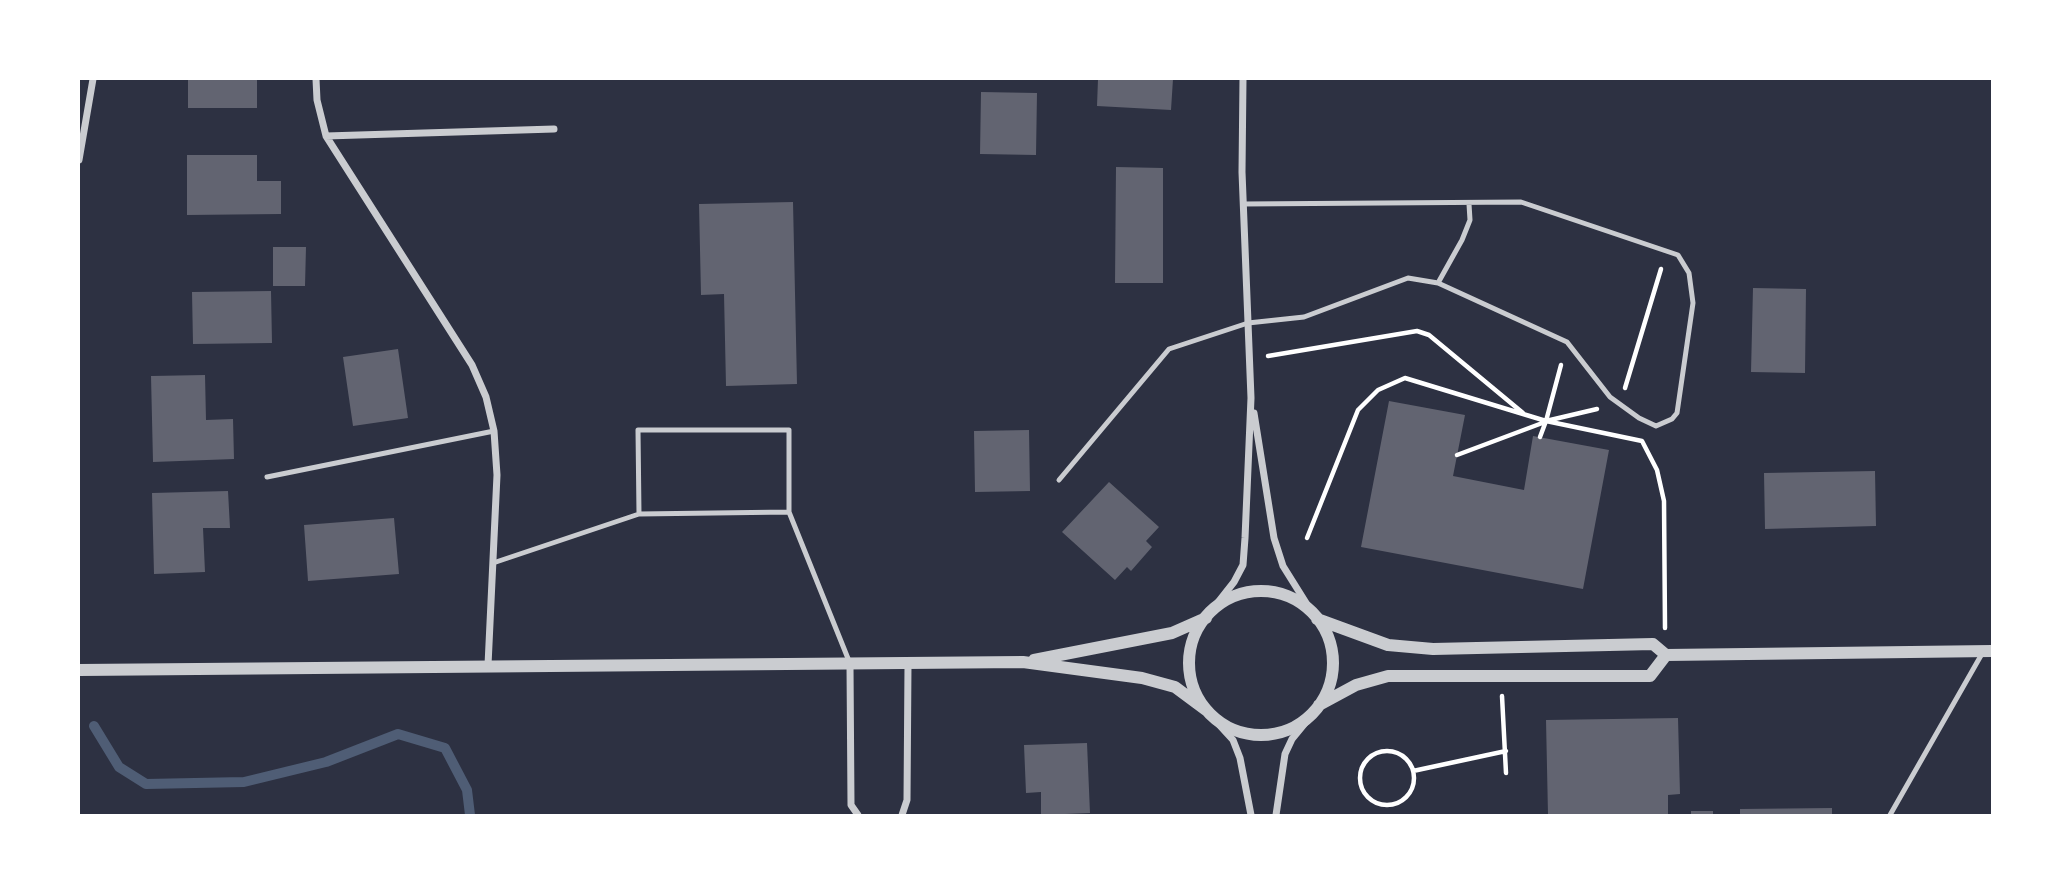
<!DOCTYPE html>
<style>
body{margin:0}
#map{position:relative;width:2071px;height:894px;overflow:hidden;background:#2d3142;font-family:Inter,sans-serif}
canvas{display:block}
.frame{position:absolute;inset:0;border:80px solid #fff;pointer-events:none}
</style>
<div id="map">
<canvas width="2071" height="894"></canvas>
<div class="frame"></div>
</div>
<script>
const context = document.querySelector('canvas').getContext('2d');
context.lineJoin = 'round';
const shape = rows => new Path2D(rows.map(r => 'M' + r).join(''));
function trace(path, color, width, dash) { context.strokeStyle = color; context.lineWidth = width; context.lineCap = dash ? 'butt' : 'round'; context.setLineDash(dash || []); context.stroke(path); }
function fill(path, color) { context.fillStyle = color; context.fill(path, 'evenodd'); }
trace(shape([
 [94,726,119,767,146,784,244,782,326,762,398,734,445,748,467,790,470,815]
]), '#4f5d75', 10);
fill(shape([
 [188,79,257,79,257,108,188,108],
 [1098,79,1173,79,1171,110,1097,106],
 [981,92,1037,93,1036,155,980,154],
 [187,155,257,155,257,181,281,181,281,214,187,215],
 [1116,167,1163,168,1163,283,1115,283],
 [793,202,797,384,726,386,724,294,701,295,699,204],
 [273,247,306,247,305,286,273,286],
 [1753,288,1806,289,1805,373,1751,372],
 [271,291,272,343,193,344,192,292],
 [398,349,408,418,353,426,343,357],
 [205,375,206,420,233,419,234,459,153,462,151,376],
 [1389,401,1465,415,1453,476,1524,490,1533,436,1609,450,1583,589,1361,547],
 [1029,430,1030,491,975,492,974,431],
 [1875,471,1876,526,1765,529,1764,473],
 [1109,482,1159,527,1146,541,1152,547,1131,571,1127,567,1115,580,1062,532],
 [228,491,230,528,203,528,205,572,154,574,152,493],
 [394,518,399,574,308,581,304,525],
 [1678,718,1680,794,1668,795,1668,815,1548,815,1546,720],
 [1087,743,1090,813,1041,815,1041,792,1026,793,1024,745],
 [1832,808,1832,815,1740,815,1740,809],
 [1691,811,1713,811,1713,815,1691,815]
]), '#626471');
trace(shape([
 [1268,356,1417,331,1429,335,1523,413],
 [1625,388,1661,269],
 [1546,421,1561,365],
 [1540,437,1546,421,1597,409],
 [1457,455,1545,422],
 [1307,538,1358,410,1378,390,1405,378,1546,421,1642,441,1657,470,1664,501,1665,628],
 [1502,696,1506,773],
 '1360 778a27 27 0 1 1 54 0a27 27 0 1 1-54 0Z',
 [1413,771,1506,751]
]), '#fff', 4.5);
trace(shape([
 [1438,283,1462,240,1470,220,1469,204],
 [638,430,789,430,789,512,639,514,638,430],
 [267,477,494,431],
 [1059,480,1169,349,1248,323,1304,317,1408,278,1438,283,1567,342,1610,397,1639,418,1656,426,1672,419,1677,413,1693,303,1689,273,1678,255,1521,202,1243,204],
 [789,512,849,661],
 [493,563,639,514],
 [1890,815,1983,652]
]), '#caccd0', 5);
trace(shape([
 [316,79,317,100,326,136,472,365,486,397,494,431,497,475,488,665],
 [326,136,554,129],
 [79,160,93,79],
 [1254,413,1274,538,1283,566,1313,614],
 [1208,615,1234,582,1243,565,1245,538,1251,398,1242,172,1243,79],
 [850,665,851,805,858,815],
 [1211,716,1233,740,1240,758,1251,815],
 [902,815,907,800,908,665],
 [1276,815,1285,754,1292,739,1315,711]
]), '#caccd0', 7);
trace(shape([
 '1189 663a72 72 0 1 1 144 0a72 72 0 1 1-144 0Z',
 [1317,619,1388,645,1433,649,1653,644,1666,655,1992,651],
 [1034,660,1172,633,1206,618],
 [79,670,1023,662,1142,678,1175,687,1206,710],
 [1319,705,1356,685,1388,676,1650,676,1666,655]
]), '#caccd0', 12);
</script>
